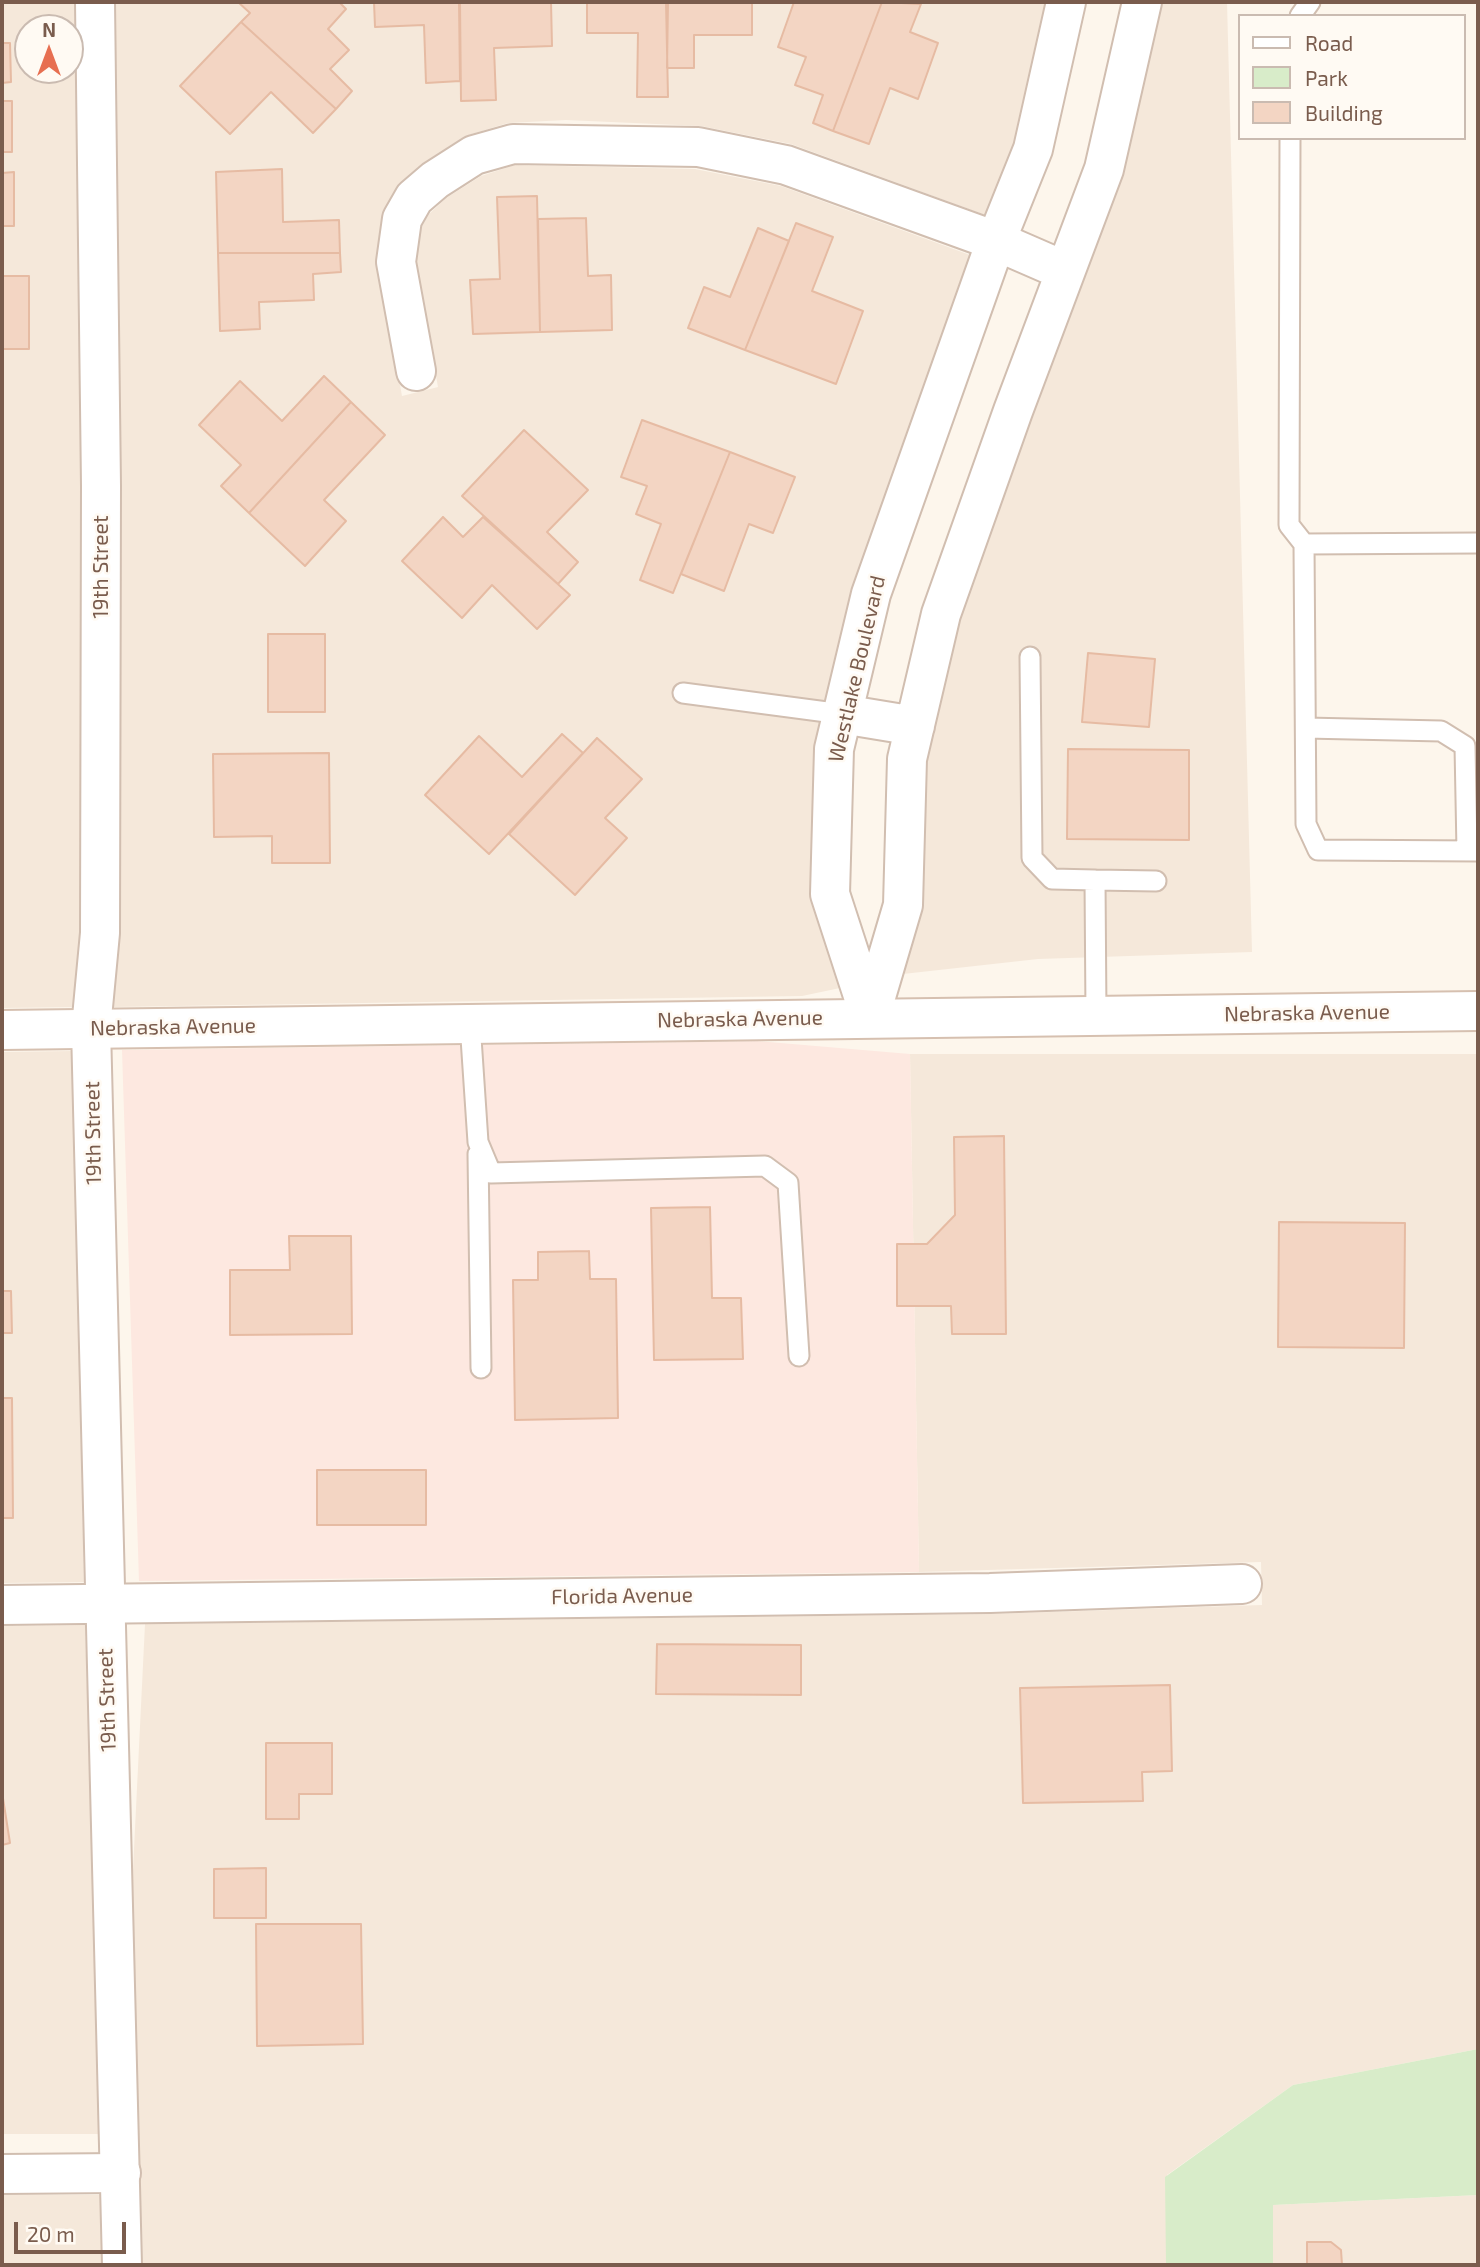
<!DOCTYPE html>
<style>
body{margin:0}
#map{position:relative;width:1480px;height:2267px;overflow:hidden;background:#fdf6ec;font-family:"Exo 2",sans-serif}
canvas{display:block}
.frame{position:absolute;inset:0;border:4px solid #7a5c4d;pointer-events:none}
.legend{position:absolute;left:1238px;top:14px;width:228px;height:126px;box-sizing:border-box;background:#fffaf3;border:2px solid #cabbb1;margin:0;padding:9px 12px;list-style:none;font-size:21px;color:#7a5c4d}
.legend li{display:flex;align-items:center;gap:14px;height:35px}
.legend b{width:35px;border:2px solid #cabbb1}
.north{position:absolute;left:14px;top:14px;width:70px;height:70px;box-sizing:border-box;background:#fffaf3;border:2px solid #cabbb1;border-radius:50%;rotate:0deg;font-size:19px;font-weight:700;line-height:28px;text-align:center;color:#7a5c4d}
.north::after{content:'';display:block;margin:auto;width:24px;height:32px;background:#e76f51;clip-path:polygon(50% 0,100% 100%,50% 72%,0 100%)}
.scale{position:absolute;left:14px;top:2222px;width:112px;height:32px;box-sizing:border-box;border:4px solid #7a5c4d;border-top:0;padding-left:9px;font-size:21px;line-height:24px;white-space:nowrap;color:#7a5c4d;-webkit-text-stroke:5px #fffaf3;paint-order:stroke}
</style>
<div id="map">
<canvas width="1480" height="2267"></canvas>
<div class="frame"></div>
<ul class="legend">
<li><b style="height:9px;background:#fff"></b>Road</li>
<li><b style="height:19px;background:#d8ecc9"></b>Park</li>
<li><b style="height:19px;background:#f3d5c3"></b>Building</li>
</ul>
<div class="north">N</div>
<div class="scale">20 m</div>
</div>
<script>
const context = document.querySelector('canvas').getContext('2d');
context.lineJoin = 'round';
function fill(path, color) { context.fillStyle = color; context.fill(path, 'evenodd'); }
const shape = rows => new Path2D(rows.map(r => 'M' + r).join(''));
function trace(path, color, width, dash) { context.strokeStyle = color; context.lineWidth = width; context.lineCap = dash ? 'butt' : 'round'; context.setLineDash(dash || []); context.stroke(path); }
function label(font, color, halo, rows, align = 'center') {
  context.font = font + ' "Exo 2",sans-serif'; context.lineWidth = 5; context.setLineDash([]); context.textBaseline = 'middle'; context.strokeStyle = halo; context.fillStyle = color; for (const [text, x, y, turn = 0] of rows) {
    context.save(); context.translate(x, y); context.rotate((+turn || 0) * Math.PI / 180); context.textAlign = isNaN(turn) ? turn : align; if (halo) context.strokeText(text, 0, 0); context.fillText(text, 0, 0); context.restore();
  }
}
fill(shape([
 [2,2,76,2,82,486,81,932,73,1007,2,1008],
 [28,28,70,28,70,70,28,70],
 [114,2,1047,2,1015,141,985,215,791,144,701,126,566,120,508,123,465,136,426,161,402,181,384,215,377,258,402,396,438,387,415,262,421,227,429,214,446,198,481,176,515,165,695,169,781,186,970,255,853,586,816,744,811,894,840,988,802,996,112,1007],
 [1161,2,1227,2,1252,952,1038,959,903,974,923,906,926,762,959,621,1030,419,1121,178],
 [72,1051,84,1582,2,1583,2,1052],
 [910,1054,1478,1054,1478,2049,1293,2085,1167,2175,1187,2265,139,2265,139,2134,132,1890,145,1624,991,1614,1262,1605,1261,1562,919,1572],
 [85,1625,101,2134,2,2134,2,1626],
 [2,2195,102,2195,102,2265,2,2265],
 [1478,2195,1478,2265,1273,2265,1272,2205]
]), '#f5e8da');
fill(shape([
 [757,1041,910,1054,919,1572,139,1581,122,1050]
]), '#fde8e0');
fill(shape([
 [1478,2049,1478,2195,1273,2205,1273,2265,1166,2265,1165,2177,1293,2085]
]), '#d8ecc9');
const building = shape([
 [238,2,339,2,346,9,328,29,349,50,330,69,352,91,336,109,241,22,250,13,238,2],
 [374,2,459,2,460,81,426,83,424,25,375,27,374,2],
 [460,2,551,2,552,46,494,48,496,100,461,101,460,2],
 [587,2,666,2,668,97,637,97,638,33,587,33,587,2],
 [668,2,752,2,752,35,694,35,694,68,667,68,668,2],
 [794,2,882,2,833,131,813,123,823,95,795,85,806,57,778,47,794,2],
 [882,2,921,4,910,32,938,43,918,99,890,88,869,144,833,131,882,2],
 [241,22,336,109,313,133,271,92,230,134,180,86,241,22],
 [2,43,10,43,11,82,2,83,2,43],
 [2,101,12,101,12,152,2,152,2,101],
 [282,169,283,222,339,220,340,253,218,253,216,172,282,169],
 [14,172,14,226,2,226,2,173,14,172],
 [537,196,540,332,473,334,470,280,500,279,497,197,537,196],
 [586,218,588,276,611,275,612,330,540,332,538,219,586,218],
 [796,223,833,237,812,291,863,311,836,384,745,350,796,223],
 [758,228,789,241,745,350,688,328,704,287,730,297,758,228],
 [218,253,340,253,341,272,313,274,314,300,259,302,260,329,220,331,218,253],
 [2,276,29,276,29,349,2,349,2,276],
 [324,376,351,402,249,513,221,486,241,465,199,425,240,381,282,421,324,376],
 [351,402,385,435,324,500,346,521,305,566,249,513,351,402],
 [642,420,730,452,673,593,640,580,661,524,636,514,647,486,621,477,642,420],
 [524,430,588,490,547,532,578,562,558,584,462,496,524,430],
 [730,452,795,477,773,533,749,524,724,591,681,574,730,452],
 [443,517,463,537,483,517,570,595,537,629,492,585,462,618,402,561,443,517],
 [268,634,325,634,325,712,268,712,268,634],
 [1088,653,1155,659,1149,727,1082,722,1088,653],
 [562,734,583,753,489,854,425,795,479,736,522,777,562,734],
 [597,738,642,779,605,818,627,838,575,895,509,834,597,738],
 [1068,749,1189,750,1189,840,1067,839,1068,749],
 [329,753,330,863,272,863,272,836,214,837,213,754,329,753],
 [1004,1136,1006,1334,952,1334,951,1306,897,1306,897,1244,927,1244,955,1215,954,1137,1004,1136],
 [710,1207,712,1298,741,1298,743,1359,654,1360,651,1208,710,1207],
 [1279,1222,1405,1223,1404,1348,1278,1347,1279,1222],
 [289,1236,351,1236,352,1334,230,1335,230,1270,290,1270,289,1236],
 [589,1251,590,1279,616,1279,618,1418,515,1420,513,1280,538,1280,538,1252,589,1251],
 [2,1291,11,1291,12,1333,2,1333,2,1291],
 [2,1398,12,1398,13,1518,2,1518,2,1398],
 [317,1470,426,1470,426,1525,317,1525,317,1470],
 [657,1644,801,1645,801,1695,656,1694,657,1644],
 [1170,1685,1172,1771,1142,1772,1143,1801,1023,1803,1020,1688,1170,1685],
 [266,1743,332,1743,332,1794,299,1794,299,1819,266,1819,266,1743],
 [2,1792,10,1843,2,1845,2,1792],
 [266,1868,266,1918,214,1918,214,1869,266,1868],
 [256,1924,361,1924,363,2044,257,2046,256,1924],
 [1307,2242,1331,2242,1341,2250,1342,2265,1307,2265,1307,2242]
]);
fill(building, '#f3d5c3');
trace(building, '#e6bba3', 2);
const service = shape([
 [1300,16,1310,2],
 [1290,138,1289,525,1304,544,1306,824,1318,850,1478,851],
 [1304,544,1478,543],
 [1030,657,1032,858,1052,879,1095,880,1096,1015],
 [683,693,842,714],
 [1306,728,1441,731,1465,746,1467,851],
 [1095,880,1156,881],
 [470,1023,478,1142,491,1173,765,1166,788,1183,799,1356],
 [478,1154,481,1368]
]);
const minor = shape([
 [416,371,396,262,402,219,414,198,435,180,474,155,513,144,698,147,786,165,996,241],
 [91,1028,100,933,101,486,95,2],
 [2,1605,990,1593,1242,1584],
 [2,2174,121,2173]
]);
const tertiary = shape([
 [996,241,1065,271],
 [842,714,915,726],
 [870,1017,830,894,834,749,871,594,996,241,1033,149,1066,2],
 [870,1017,903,905,907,759,941,614,1013,411,1104,169,1142,2],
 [91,1028,122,2265]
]);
const secondary = shape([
 [2,1030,1478,1011]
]);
trace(service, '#d1beb0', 23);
trace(minor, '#d1beb0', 42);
trace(tertiary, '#d1beb0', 42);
trace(secondary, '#d6c0b0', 42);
trace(service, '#fff', 19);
trace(minor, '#fff', 38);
trace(tertiary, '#fff', 38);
trace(secondary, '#fff', 38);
label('21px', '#7a5c4d', '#fffaf3', [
 ["19th Street",101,567,-90],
 ["Westlake Boulevard",857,669,-77],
 ["Nebraska Avenue",1307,1013,-1],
 ["Nebraska Avenue",740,1019,-1],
 ["Nebraska Avenue",173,1027,-1],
 ["19th Street",93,1133,-91],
 ["Florida Avenue",622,1596,-1],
 ["19th Street",107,1700,-92]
]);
</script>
